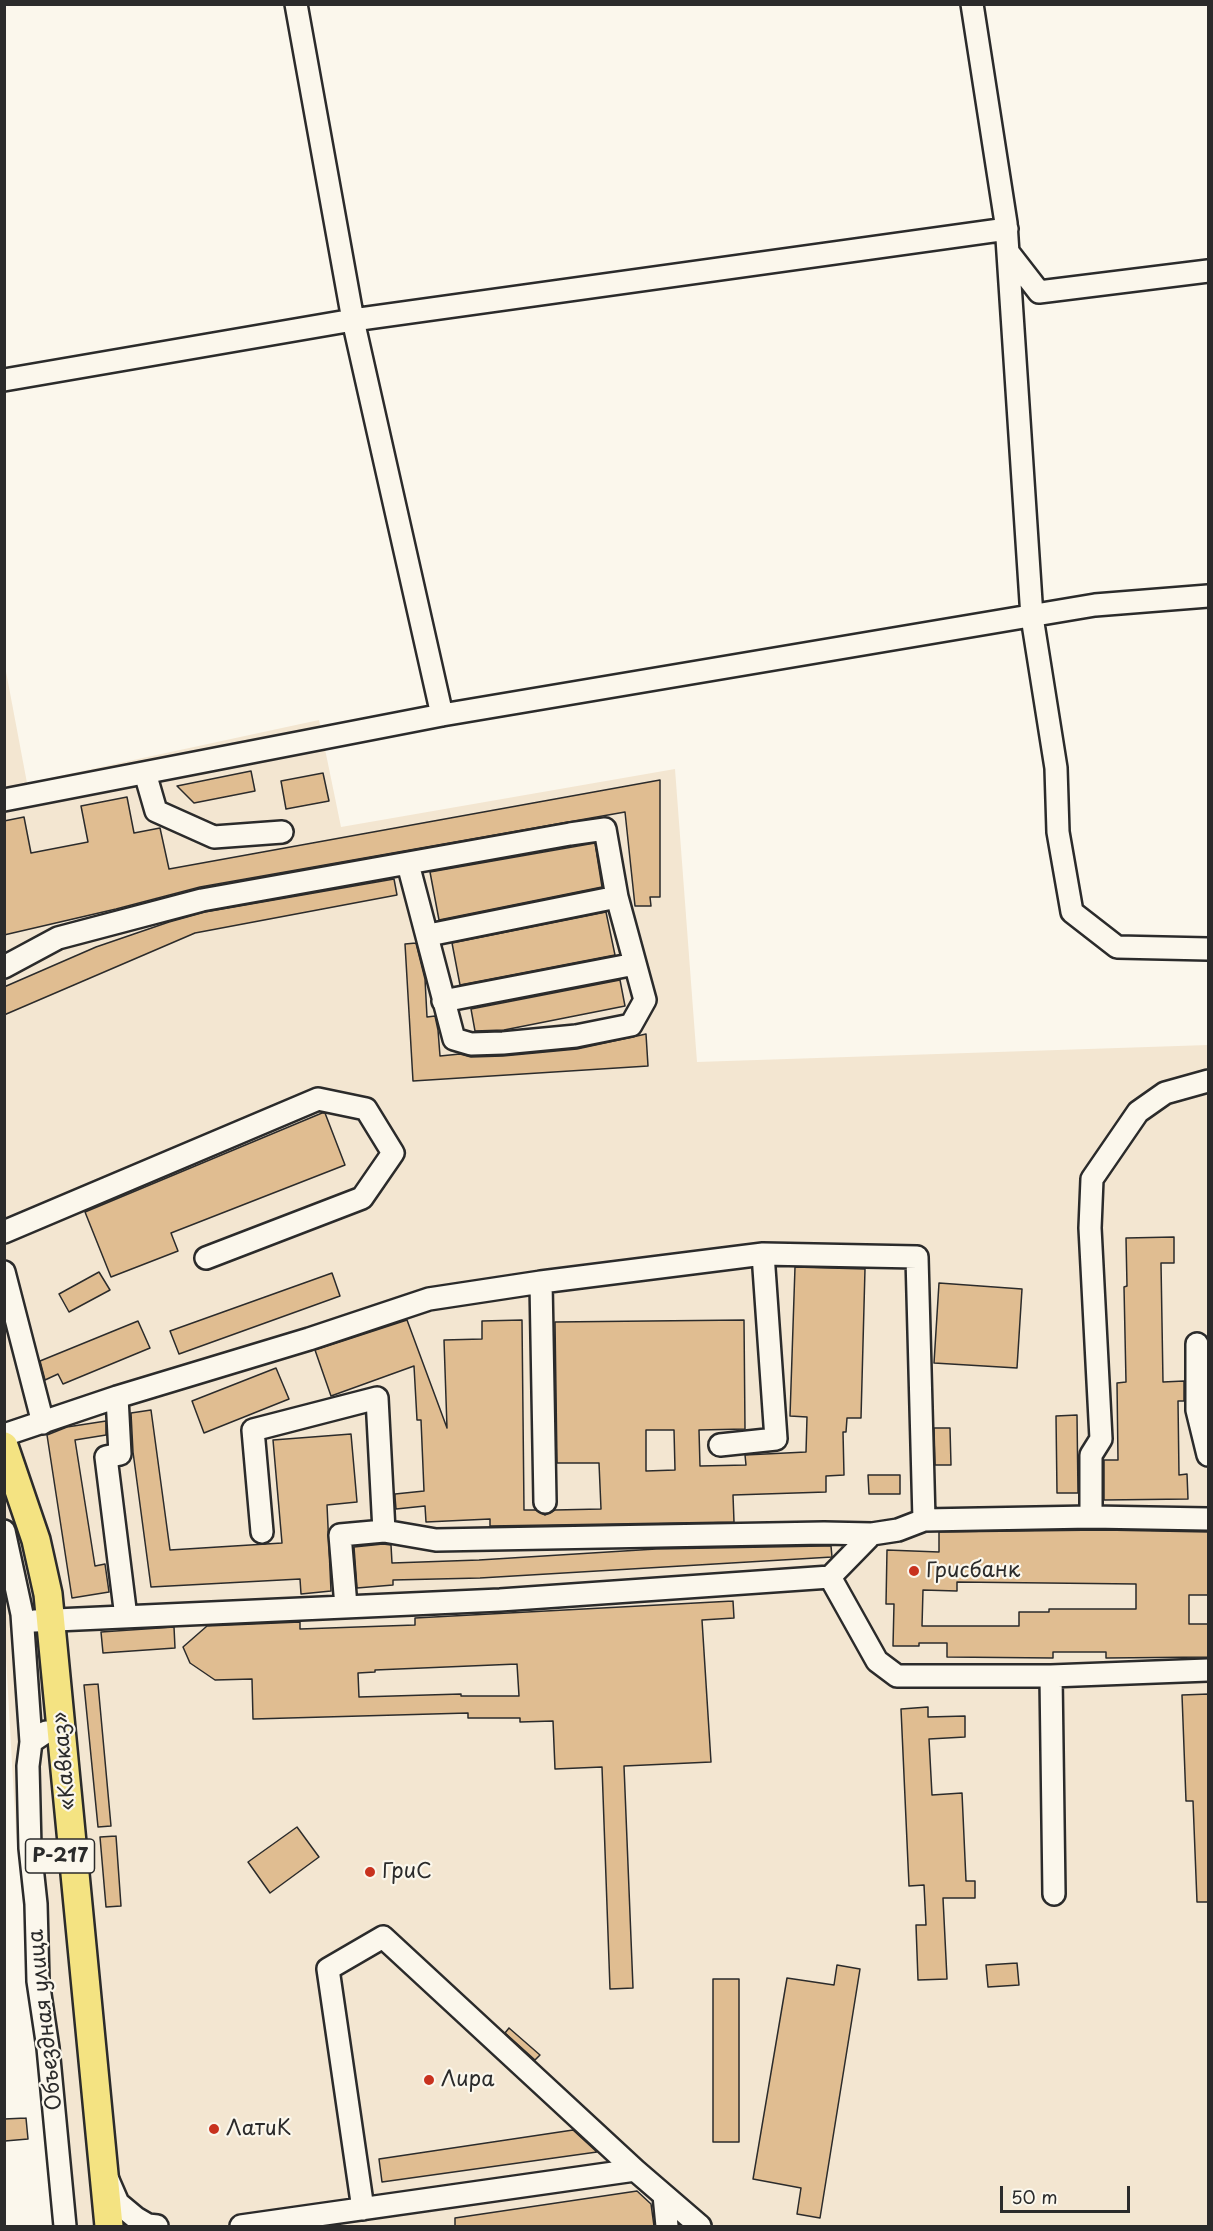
<!DOCTYPE html>
<meta charset="utf-8">
<style>
body{margin:0}
#map{position:relative;width:1213px;height:2231px;overflow:hidden;background:#fbf7ec;font-family:"Playpen Sans",sans-serif}
canvas{display:block}
.frame{position:absolute;inset:0;border:6px solid #2b2b2b;pointer-events:none}
.scale{position:absolute;left:1000px;top:2186px;width:130px;height:27px;box-sizing:border-box;border:3px solid #2b2b2b;border-top:0;padding-left:8px;font-size:18px;line-height:21px;white-space:nowrap;color:#2b2b2b;-webkit-text-stroke:4px #fbf7ec;paint-order:stroke}
</style>
<div id="map">
<canvas width="1213" height="2231"></canvas>
<div class="frame"></div>
<div class="scale">50 m</div>
</div>
<script>
const context = document.querySelector('canvas').getContext('2d');
context.lineJoin = 'round';
function fill(path, color) { context.fillStyle = color; context.fill(path, 'evenodd'); }
const shape = rows => new Path2D(rows.map(r => 'M' + r).join(''));
function trace(path, color, width, dash) { context.strokeStyle = color; context.lineWidth = width; context.lineCap = dash ? 'butt' : 'round'; context.setLineDash(dash || []); context.stroke(path); }
function label(font, color, halo, rows, align = 'center') {
  context.font = font + ' "Playpen Sans",sans-serif'; context.lineWidth = 4.5; context.setLineDash([]); context.textBaseline = 'middle'; context.strokeStyle = halo; context.fillStyle = color; for (const [text, x, y, turn = 0] of rows) {
    context.save(); context.translate(x, y); context.rotate((+turn || 0) * Math.PI / 180); context.textAlign = isNaN(turn) ? turn : align; if (halo) context.strokeText(text, 0, 0); context.fillText(text, 0, 0); context.restore();
  }
}
fill(shape([
 [4,661,27,783,319,720,341,827,675,769,697,1062,1208,1045,1208,2226,55,2226,16,1833,5,1640]
]), '#f3e6d1');
const building = shape([
 [251,771,255,791,194,803,177,786,251,771],
 [323,773,329,801,286,809,281,781,323,773],
 [660,780,660,897,650,897,651,906,635,906,625,812,200,887,116,909,4,935,4,821,24,817,31,853,88,842,81,806,127,797,134,833,160,828,169,869,660,780],
 [595,843,602,887,439,920,430,872,595,843],
 [394,879,397,895,195,933,4,1015,4,987,96,947,169,922,205,912,394,879],
 [606,912,615,955,460,985,452,943,606,912],
 [416,943,425,979,427,1017,435,1016,438,1030,440,1056,460,1054,471,1057,503,1056,577,1049,646,1034,648,1066,413,1081,405,944,416,943],
 [620,980,625,1006,504,1030,475,1031,471,1009,620,980],
 [322,1113,325,1113,345,1165,171,1233,178,1251,111,1277,85,1212,322,1113],
 [1174,1237,1174,1263,1161,1263,1163,1382,1184,1381,1184,1401,1178,1401,1179,1475,1187,1474,1188,1499,1104,1500,1104,1460,1118,1460,1117,1383,1126,1382,1124,1287,1127,1286,1126,1238,1174,1237],
 [795,1267,865,1269,861,1418,847,1418,846,1432,843,1432,844,1475,826,1476,826,1492,733,1495,734,1522,490,1526,490,1519,426,1522,425,1506,396,1509,395,1497,395,1494,424,1491,421,1420,417,1420,414,1366,331,1396,315,1350,407,1320,447,1428,444,1340,482,1339,482,1321,522,1320,524,1510,536,1510,545,1515,555,1510,601,1509,599,1463,557,1463,555,1322,744,1320,745,1429,699,1430,700,1466,746,1465,745,1455,806,1452,807,1417,790,1416,795,1267],
 [646,1430,674,1430,675,1470,646,1471,646,1430],
 [99,1272,110,1290,69,1312,59,1294,99,1272],
 [332,1273,340,1296,179,1354,170,1331,332,1273],
 [939,1283,1022,1289,1017,1368,934,1363,939,1283],
 [138,1321,150,1348,63,1384,58,1374,45,1380,40,1361,138,1321],
 [276,1368,289,1399,204,1433,192,1401,276,1368],
 [151,1410,170,1550,282,1543,273,1440,351,1434,357,1502,327,1505,331,1591,301,1594,300,1579,151,1587,133,1452,131,1413,151,1410],
 [1077,1415,1078,1493,1057,1493,1056,1416,1077,1415],
 [106,1421,106,1435,75,1440,95,1566,105,1564,109,1592,72,1598,47,1435,67,1427,106,1421],
 [934,1428,950,1428,951,1465,935,1465,934,1428],
 [868,1475,900,1475,900,1494,869,1494,868,1475],
 [1103,1530,1209,1532,1209,1595,1189,1595,1189,1624,1209,1624,1209,1657,1106,1658,1106,1652,1053,1652,1053,1658,947,1657,947,1643,919,1643,919,1646,893,1646,894,1604,886,1604,887,1550,939,1552,939,1532,1103,1530],
 [957,1582,1136,1584,1136,1609,1049,1609,1049,1612,1019,1612,1019,1626,922,1626,923,1590,957,1591,957,1582],
 [383,1544,391,1545,392,1563,479,1560,656,1549,824,1546,831,1546,832,1557,480,1578,393,1580,393,1585,357,1588,354,1547,383,1544],
 [733,1601,734,1618,702,1620,711,1762,624,1766,633,1988,610,1989,602,1767,555,1769,553,1721,520,1722,520,1718,468,1718,468,1713,253,1719,252,1679,215,1680,190,1663,183,1647,207,1626,300,1622,300,1629,415,1625,415,1618,733,1601],
 [517,1664,519,1696,461,1696,461,1694,359,1697,358,1673,375,1672,375,1670,517,1664],
 [174,1627,175,1648,103,1653,101,1632,174,1627],
 [98,1684,111,1826,98,1827,84,1685,98,1684],
 [1209,1694,1209,1902,1197,1902,1193,1801,1186,1801,1182,1695,1209,1694],
 [928,1707,928,1717,965,1716,965,1737,929,1739,932,1795,962,1793,966,1881,975,1881,975,1898,943,1898,947,1979,918,1980,916,1925,926,1925,924,1885,909,1886,901,1709,928,1707],
 [297,1827,319,1857,270,1893,248,1862,297,1827],
 [116,1836,121,1906,106,1907,100,1837,116,1836],
 [1017,1963,1019,1985,988,1987,986,1965,1017,1963],
 [837,1965,860,1969,820,2218,797,2214,801,2188,753,2179,787,1978,834,1985,837,1965],
 [713,1979,739,1979,739,2142,713,2142,713,1979],
 [509,2028,540,2055,535,2060,505,2033,509,2028],
 [26,2118,28,2139,5,2141,4,2119,26,2118],
 [573,2130,597,2152,382,2182,379,2159,573,2130],
 [637,2191,651,2204,654,2226,455,2226,455,2218,637,2191]
]);
fill(building, '#e0bd91');
trace(building, '#2b2b2b', 1.5);
const minor = shape([
 [296,4,353,320,442,715],
 [972,4,1006,223,1032,617,1056,768,1058,832,1072,912,1117,947,1208,949],
 [1008,252,1039,292,1208,271],
 [4,380,353,320,1007,229],
 [145,773,156,811,214,837,282,832],
 [4,800,442,715,1095,605,1208,596],
 [429,935,617,897],
 [4,967,58,938,202,900,570,834,605,829,617,897,645,1000,631,1025,576,1036,503,1043,471,1044,454,1039,408,864],
 [443,1001,635,964],
 [4,1232,318,1099,366,1109,393,1153,362,1198,206,1258],
 [763,1254,917,1257,924,1520],
 [4,1272,43,1423],
 [1197,1344,1197,1410,1208,1455],
 [117,1397,120,1454,106,1457,126,1617],
 [4,1435,117,1397,309,1339,429,1299,541,1282],
 [545,1502,541,1282,763,1254,776,1439,720,1445],
 [1091,1517,1091,1455,1101,1439,1090,1228,1092,1179,1138,1112,1165,1093,1208,1081],
 [4,1531,22,1614,31,1742],
 [384,1531,436,1540,824,1533,872,1534,830,1577],
 [262,1532,253,1430,377,1398,384,1531,340,1535,346,1606],
 [872,1534,898,1530,924,1520,1091,1517,1208,1519],
 [34,1621,500,1600,830,1577,877,1661,897,1676,1051,1676,1208,1670],
 [1051,1676,1054,1894],
 [46,1732,31,1742,28,1766,30,1848,36,1904,38,1981,48,2048,65,2226],
 [108,2180,118,2203,136,2218,148,2225,157,2226],
 [664,2195,667,2226],
 [363,2209,328,1969,383,1937,635,2170],
 [241,2226,635,2170,700,2226]
]);
const major = shape([
 [4,1446,36,1540,48,1594,109,2226]
]);
trace(minor, '#2b2b2b', 26);
trace(major, '#2b2b2b', 32);
trace(minor, '#fbf7ec', 21);
trace(major, '#f4e382', 27);
for (const [x, y, r, color] of [
 [914,1571,6,"#c8321e"],
 [370,1872,6,"#c8321e"],
 [429,2080,6,"#c8321e"],
 [214,2129,6,"#c8321e"]
]) { const dot = new Path2D(); dot.arc(x, y, r, 0, 2 * Math.PI); context.fillStyle = color; context.fill(dot); trace(dot, '#fbf7ec', 2); }
for (const [x, y, w] of [
 [60,1856,69]
]) { const box = new Path2D(); box.roundRect(x - w / 2, y - 17, w, 34, 4.5); context.fillStyle = '#fbf7ec'; context.fill(box); trace(box, '#2b2b2b', 1.5); }
label('bold 20px', '#2b2b2b', null, [
 ["Р-217",60,1856]
]);
label('21px', '#2b2b2b', '#fbf7ec', [
 ["Грисбанк",926,1571],
 ["ГриС",382,1872],
 ["Лира",441,2080],
 ["ЛатиК",226,2129]
], 'left');
label('21px', '#2b2b2b', '#fbf7ec', [
 ["«Кавказ»",65,1761,-95],
 ["Объездная улица",46,2020,-96]
]);
</script>
